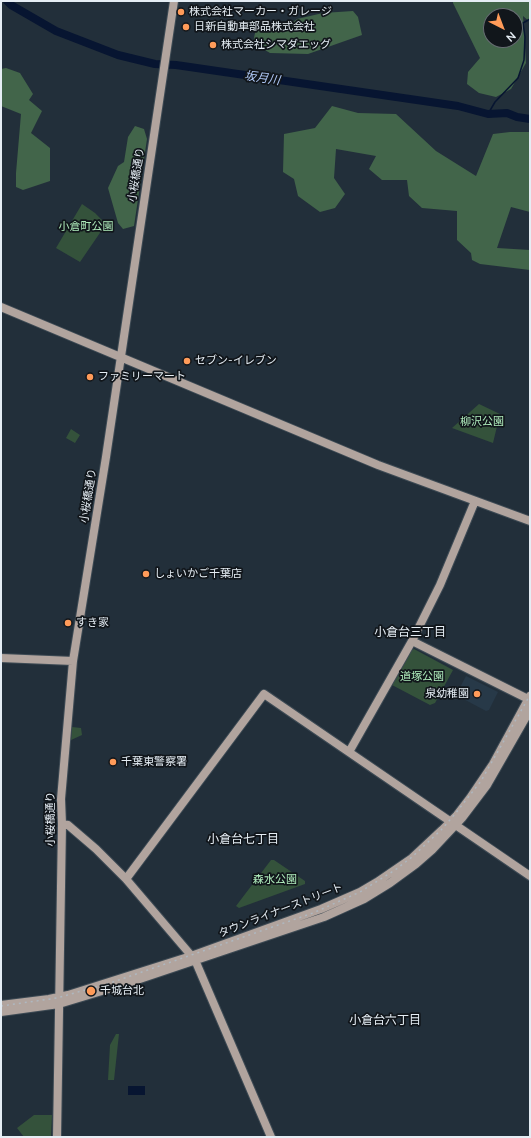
<!DOCTYPE html>
<meta charset="utf-8">
<style>
body{margin:0}
#map{position:relative;width:531px;height:1138px;overflow:hidden;background:#222f3a;font-family:"Nunito Sans",sans-serif}
canvas{display:block}
.frame{position:absolute;inset:0;border:2px solid #e5edf4;pointer-events:none}
.north{position:absolute;left:483px;top:8px;width:40px;height:40px;box-sizing:border-box;background:#11161b;border:1px solid #666c72;border-radius:50%;rotate:138deg;font-size:11px;font-weight:700;line-height:16px;text-align:center;color:#e5edf4}
.north::after{content:'';display:block;margin:auto;width:14px;height:18px;background:#ff9b59;clip-path:polygon(50% 0,100% 100%,50% 72%,0 100%)}
</style>
<div id="map">
<canvas width="531" height="1138"></canvas>
<div class="frame"></div>
<div class="north">N</div>
</div>
<script>
const context = document.querySelector('canvas').getContext('2d');
context.lineJoin = 'round';
function fill(path, color) { context.fillStyle = color; context.fill(path, 'evenodd'); }
const shape = rows => new Path2D(rows.map(r => 'M' + r).join(''));
function trace(path, color, width, dash) { context.strokeStyle = color; context.lineWidth = width; context.lineCap = dash ? 'butt' : 'round'; context.setLineDash(dash || []); context.stroke(path); }
function label(font, color, halo, rows, align = 'center') {
  context.font = font + ' "Nunito Sans","Noto Sans JP",sans-serif'; context.lineWidth = 3.5; context.setLineDash([]); context.textBaseline = 'middle'; context.strokeStyle = halo; context.fillStyle = color; for (const [text, x, y, turn = 0] of rows) {
    context.save(); context.translate(x, y); context.rotate((+turn || 0) * Math.PI / 180); context.textAlign = isNaN(turn) ? turn : align; if (halo) context.strokeText(text, 0, 0); context.fillText(text, 0, 0); context.restore();
  }
}
fill(shape([
 [466,676,498,692,489,710,486,711,456,695]
]), '#273948');
fill(shape([
 [82,204,95,213,106,224,80,262,56,248],
 [479,404,500,414,493,443,452,428],
 [71,429,80,435,75,443,66,438],
 [414,649,453,670,435,703,430,705,392,685,409,651],
 [72,727,81,728,82,735,71,740],
 [271,860,274,860,305,881,305,884,239,908,236,906],
 [116,1034,119,1034,114,1080,108,1080,110,1045],
 [34,1115,52,1115,51,1137,24,1137,17,1128]
]), '#34523b');
fill(shape([
 [453,1,530,1,530,22,523,16,526,63,511,89,496,97,479,93,467,84,468,72,480,58,453,3],
 [491,16,515,16,515,40,491,40],
 [353,11,358,17,362,35,308,54,270,53,253,43,256,28,283,29,297,19,323,13],
 [6,68,20,73,33,94,29,100,42,111,31,133,50,148,50,181,23,190,16,187,16,173,21,114,1,106,1,69],
 [332,106,358,113,396,114,436,151,476,176,493,134,510,132,530,132,530,212,511,207,497,248,530,250,530,270,480,264,472,260,471,253,457,240,457,211,422,208,409,196,407,180,382,180,369,169,376,156,336,149,334,178,345,194,335,208,320,212,298,196,294,179,283,172,284,134,315,128],
 [135,126,144,129,147,139,134,226,123,229,118,223,108,188,118,166,124,162,128,137]
]), '#42654a');
fill(shape([
 [128,1086,145,1086,145,1095,128,1095]
]), '#071531');
trace(shape([
 [488,114,495,102,518,78,524,60,525,37,523,23,530,19]
]), '#071531', 1.5);
trace(shape([
 [7,1,11,5,56,31,118,55,155,64,176,65,458,106,488,114,507,113,517,117,530,119]
]), '#071531', 8);
const secondary = shape([
 [1,307,378,465,530,521],
 [412,641,530,700],
 [1,658,73,661],
 [349,752,412,641,440,585,475,501],
 [62,824,68,825,96,849,126,879,195,960,271,1137],
 [126,879,264,694,530,876],
 [1,1005,49,999,68,995,191,956,321,909,360,892,377,882,412,858,442,830,457,815,470,798,493,764,530,696],
 [1,1012,59,1004,125,984,324,917,364,899,390,883,416,864,432,850,462,818,487,785,530,710],
 [57,1137,62,824,61,799,73,661,106,457,174,1]
]);
trace(secondary, '#3d4a54', 10);
trace(secondary, '#b1a49e', 8);
trace(shape([
 [1,1006,57,998,113,982,313,913,360,892,395,870,412,857,441,830,455,814,481,781,530,695]
]), '#afb8c0', 1.5, [2, 4]);
for (const [x, y, r, color] of [
 [181,12,4,"#ff9b59"],
 [186,27,4,"#ff9b59"],
 [213,45,4,"#ff9b59"],
 [187,361,4,"#ff9b59"],
 [90,377,4,"#ff9b59"],
 [146,574,4,"#ff9b59"],
 [68,623,4,"#ff9b59"],
 [477,694,4,"#ff9b59"],
 [113,762,4,"#ff9b59"],
 [91,991,5,"#ff9b59"]
]) { const dot = new Path2D(); dot.arc(x, y, r, 0, 2 * Math.PI); context.fillStyle = color; context.fill(dot); trace(dot, '#11161b', 1.5); }
label('11px', '#e5edf4', '#11161b', [
 ["株式会社マーカー・ガレージ",189,12],
 ["日新自動車部品株式会社",194,27],
 ["株式会社シマダエッグ",221,45],
 ["セブン-イレブン",195,361],
 ["ファミリーマート",98,377],
 ["しょいかご千葉店",154,574],
 ["すき家",76,623],
 ["泉幼稚園",469,694,"right"],
 ["千葉東警察署",121,762],
 ["千城台北",100,991]
], 'left');
label('11px', '#e5edf4', '#11161b', [
 ["小桜橋通り",137,175,-81],
 ["小桜橋通り",89,496,-81],
 ["小桜橋通り",51,819,-90],
 ["タウンライナーストリート",281,911,-21]
]);
label('11px', '#afecbc', '#11161b', [
 ["小倉町公園",86,227],
 ["柳沢公園",482,422],
 ["道塚公園",422,677],
 ["森水公園",275,880]
]);
label('italic 12px', '#b0c9f8', '#11161b', [
 ["坂月川",262,79,8]
]);
label('12px', '#e5edf4', '#11161b', [
 ["小倉台三丁目",410,633],
 ["小倉台七丁目",243,840],
 ["小倉台六丁目",385,1021]
]);
</script>
